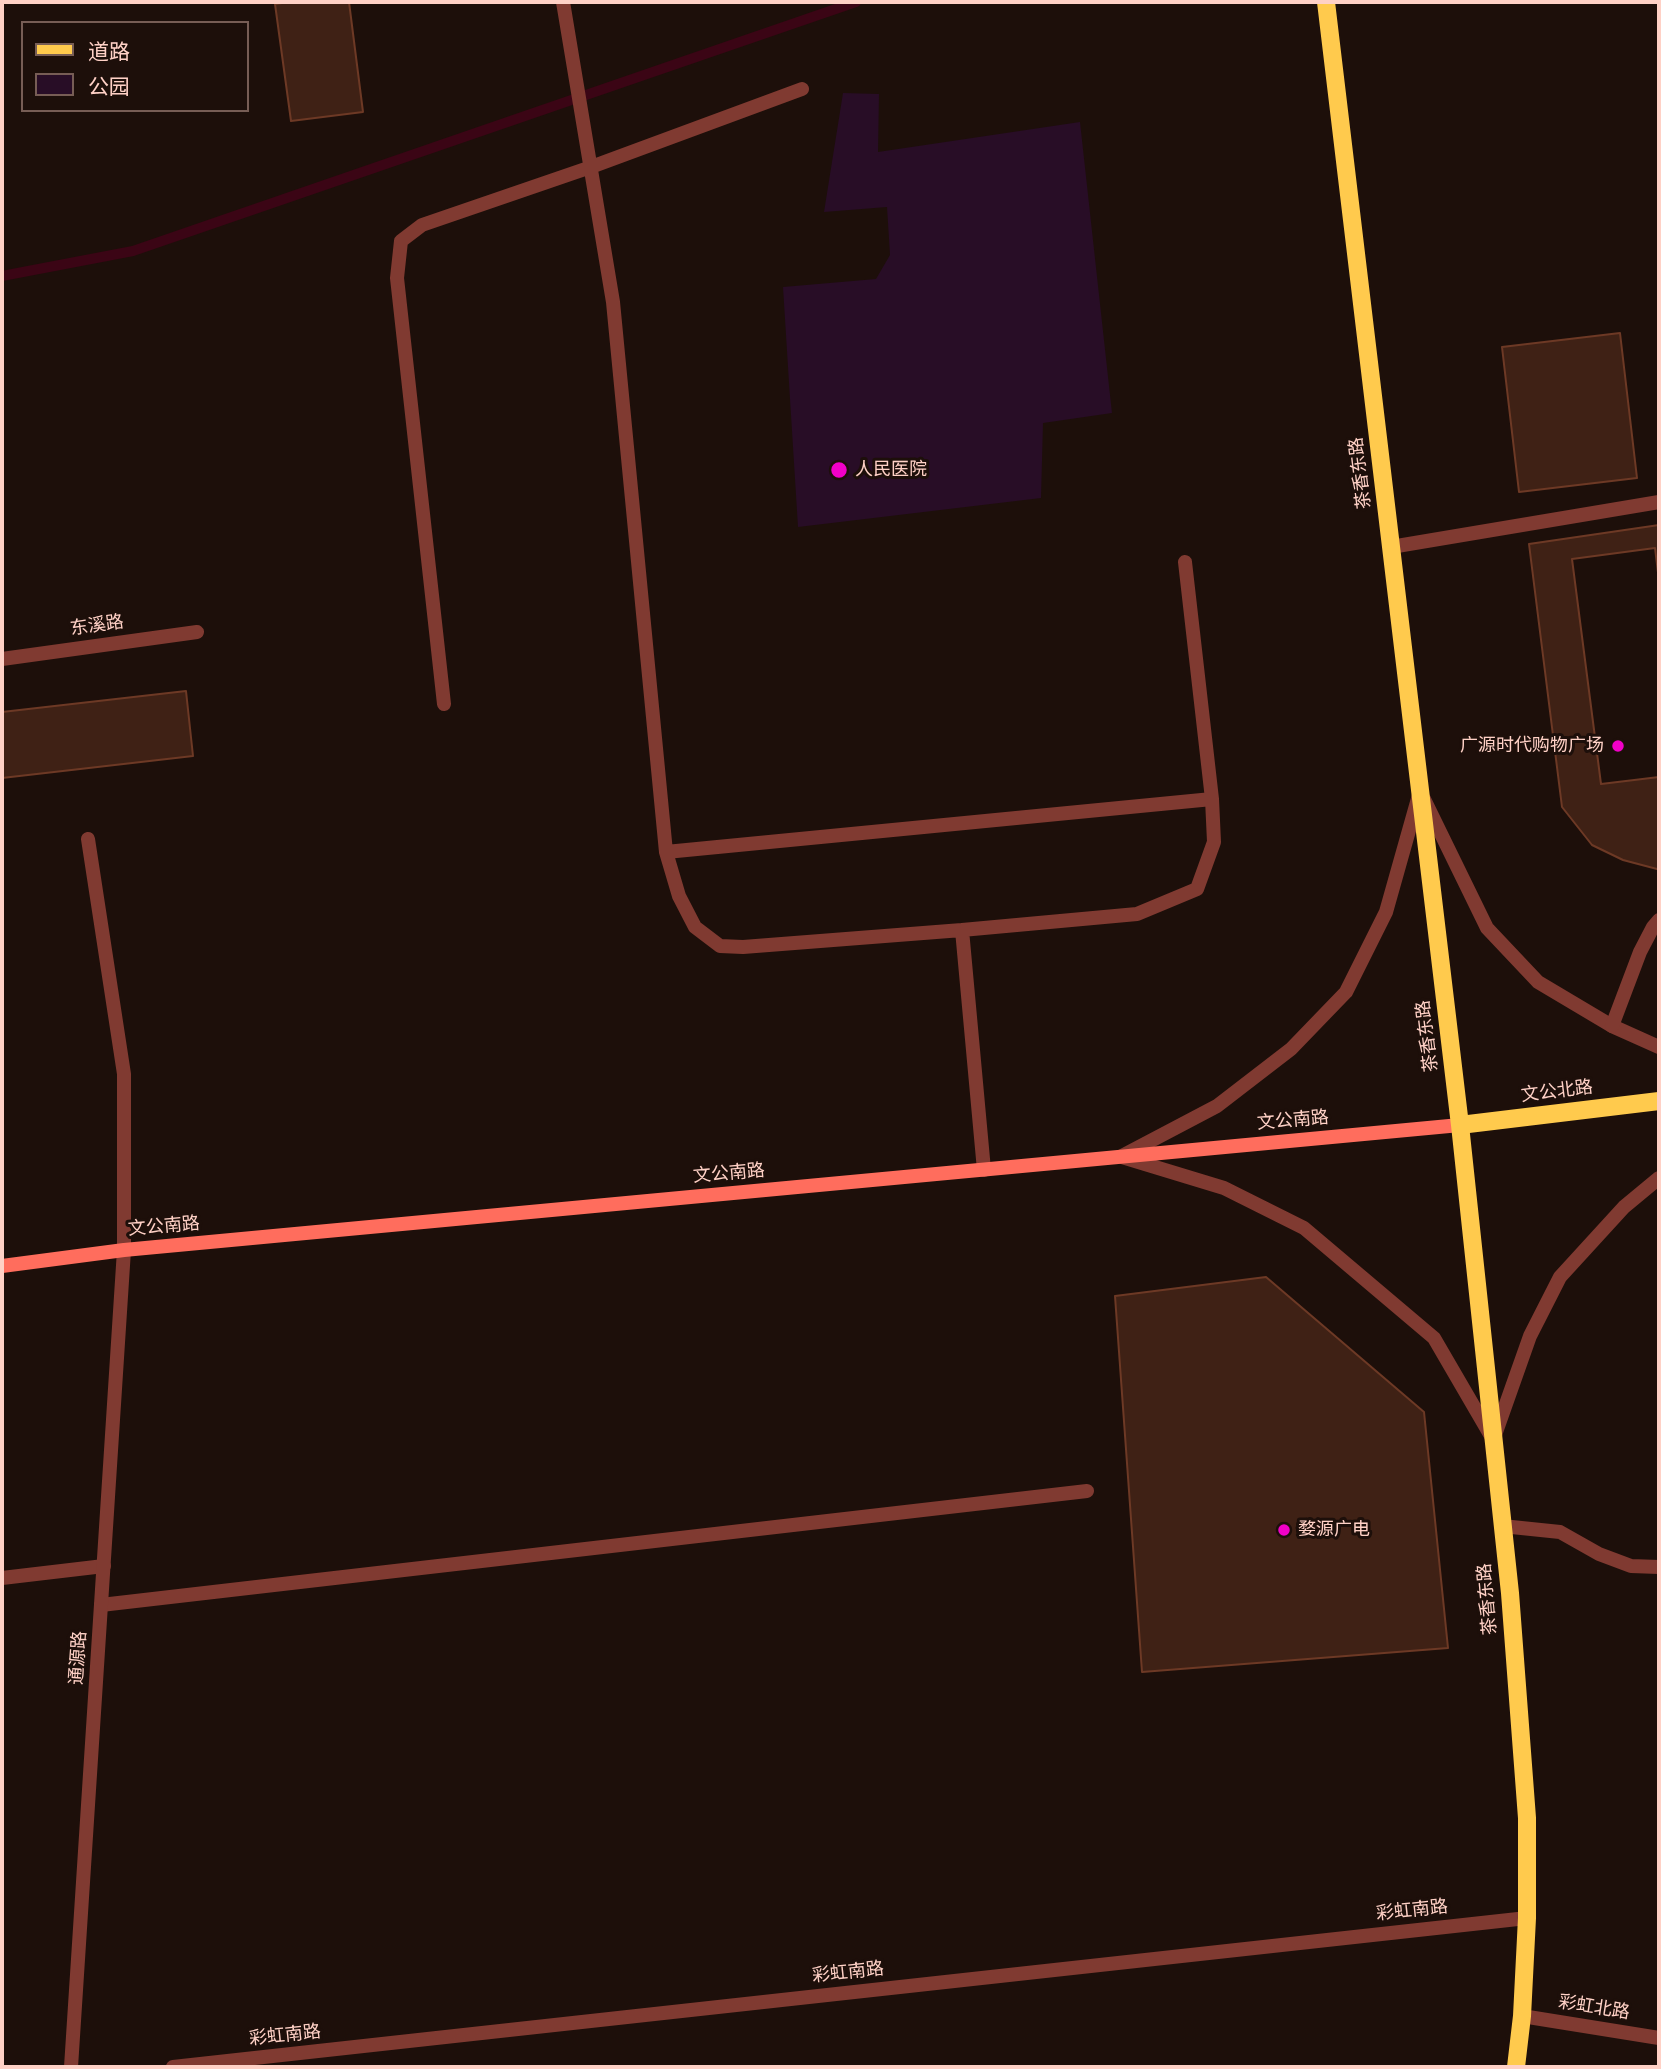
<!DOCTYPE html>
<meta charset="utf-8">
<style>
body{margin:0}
#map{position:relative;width:1661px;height:2069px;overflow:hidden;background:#1d0f0a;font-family:Signika,"Noto Sans SC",sans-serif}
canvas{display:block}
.frame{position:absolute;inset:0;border:4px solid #ffd1c6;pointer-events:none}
.legend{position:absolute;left:21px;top:21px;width:228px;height:91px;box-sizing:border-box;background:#1d0f0a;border:2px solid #775d55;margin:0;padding:9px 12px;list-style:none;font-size:21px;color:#ffd1c6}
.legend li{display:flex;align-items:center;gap:14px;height:35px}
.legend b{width:35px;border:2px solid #775d55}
</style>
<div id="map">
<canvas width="1661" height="2069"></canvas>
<div class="frame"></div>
<ul class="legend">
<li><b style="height:9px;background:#ffca4d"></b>道路</li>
<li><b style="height:19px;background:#280d26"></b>公园</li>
</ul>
</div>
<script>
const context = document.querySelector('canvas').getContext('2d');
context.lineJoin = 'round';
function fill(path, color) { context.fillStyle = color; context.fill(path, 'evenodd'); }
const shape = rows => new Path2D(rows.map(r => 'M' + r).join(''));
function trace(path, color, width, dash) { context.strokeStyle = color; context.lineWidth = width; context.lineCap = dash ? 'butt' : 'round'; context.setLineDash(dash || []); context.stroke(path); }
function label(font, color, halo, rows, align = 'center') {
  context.font = font + ' Signika,"Noto Sans SC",sans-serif'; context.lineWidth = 6; context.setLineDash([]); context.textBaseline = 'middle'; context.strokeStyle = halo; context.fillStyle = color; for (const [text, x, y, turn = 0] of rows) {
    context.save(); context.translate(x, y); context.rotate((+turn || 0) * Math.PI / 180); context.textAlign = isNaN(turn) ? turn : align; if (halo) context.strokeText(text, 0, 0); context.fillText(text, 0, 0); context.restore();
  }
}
fill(shape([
 [843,93,879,94,878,152,1080,122,1112,413,1043,423,1041,498,798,527,783,287,876,279,890,255,887,207,824,212]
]), '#280d26');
trace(shape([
 [2,276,133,251,856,2]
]), '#3b0515', 10);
const building = shape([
 [289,2,349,2,363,112,291,121,275,4,289,2],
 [1620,333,1637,478,1519,492,1502,347,1620,333],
 [1659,525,1659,868,1657,869,1623,860,1592,845,1562,807,1529,544,1659,525],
 [1655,548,1659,581,1659,777,1601,784,1572,559,1655,548],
 [186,691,193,756,2,778,2,712,186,691],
 [1266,1277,1424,1412,1448,1648,1142,1672,1115,1296,1266,1277]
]);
fill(building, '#3f2115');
trace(building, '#6d3925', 2);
trace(shape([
 [563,2,613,302,666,852,679,896,695,927,720,946,743,947,962,930,1137,914,1197,889,1214,842,1212,799,1185,562],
 [444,704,397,278,401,241,422,225,591,167,802,89],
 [1424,799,1487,928,1538,982,1612,1026,1659,1047],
 [88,839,124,1074,124,1250],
 [666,852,1212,799],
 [962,930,984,1170],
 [1122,1156,1217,1106,1291,1049,1346,992,1386,912,1419,795],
 [1122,1157,1224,1188,1304,1228,1434,1338,1491,1436],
 [1495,1435,1530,1336,1560,1277,1624,1207,1659,1178],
 [2,1578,104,1566],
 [101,1605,1087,1491]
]), '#803a31', 14);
trace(shape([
 [1391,547,1659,502],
 [2,659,197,632],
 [1612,1026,1640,952,1653,927,1659,920],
 [1502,1526,1560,1532,1599,1554,1631,1566,1659,1567],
 [1522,2016,1659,2038],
 [71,2067,124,1250],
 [173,2067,1527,1918]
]), '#803a31', 14);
trace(shape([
 [2,1266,124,1250,1460,1125]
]), '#ff6d5d', 14);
trace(shape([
 [1326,2,1460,1125,1510,1593,1527,1818,1527,1918,1522,2016,1516,2067],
 [1460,1125,1659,1101]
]), '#ffca4d', 18);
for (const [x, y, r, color] of [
 [839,470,9,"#f100c7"],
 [1618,746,7,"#f100c7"],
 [1284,1530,7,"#f100c7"]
]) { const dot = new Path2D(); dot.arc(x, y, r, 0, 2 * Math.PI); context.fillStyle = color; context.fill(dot); trace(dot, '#1d0f0a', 2.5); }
label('18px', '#ffd1c6', '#1d0f0a', [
 ["人民医院",855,470],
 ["广源时代购物广场",1604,746,"right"],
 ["婺源广电",1298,1530]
], 'left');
label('18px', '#ffd1c6', '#1d0f0a', [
 ["茶香东路",1361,473,-97],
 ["东溪路",97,626,-8],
 ["茶香东路",1428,1036,-97],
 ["文公北路",1557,1092,-7],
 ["文公南路",1293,1121,-5],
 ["文公南路",729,1174,-5],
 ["文公南路",164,1227,-5],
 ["茶香东路",1488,1599,-95],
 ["通源路",79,1658,-86],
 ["彩虹南路",1412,1911,-6],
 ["彩虹南路",848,1973,-6],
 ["彩虹北路",1594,2008,9],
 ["彩虹南路",285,2036,-6]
]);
</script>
